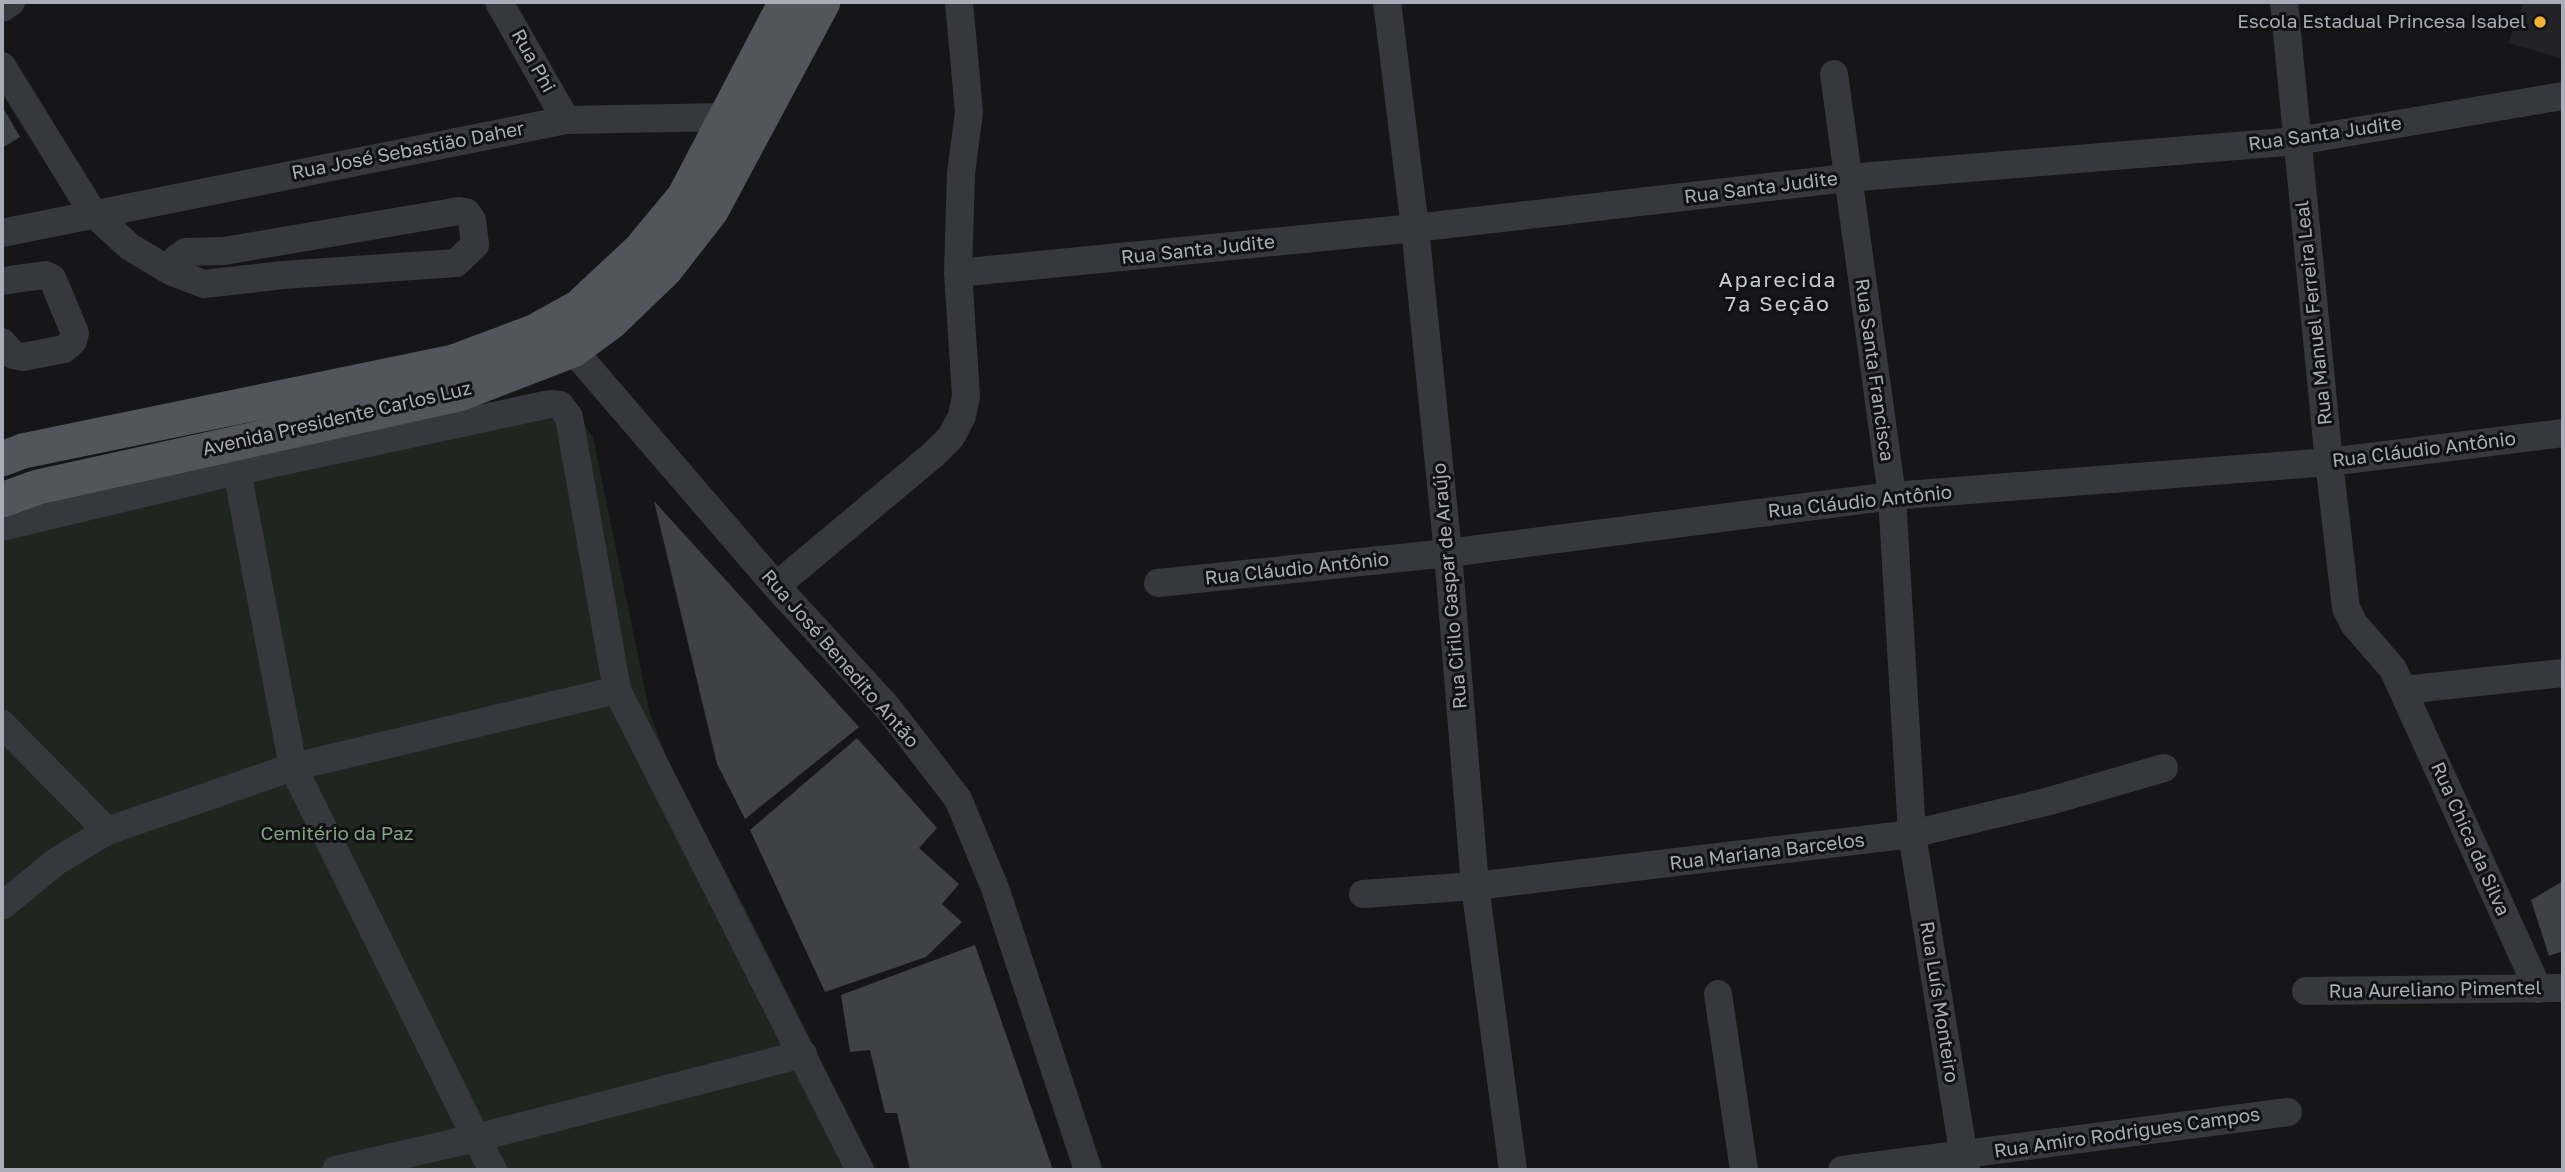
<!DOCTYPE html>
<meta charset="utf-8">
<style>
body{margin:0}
#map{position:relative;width:2565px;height:1172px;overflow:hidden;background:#161618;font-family:"Golos Text",sans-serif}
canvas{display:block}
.frame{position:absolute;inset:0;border:4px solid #a8adb8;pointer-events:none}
</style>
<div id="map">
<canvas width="2565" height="1172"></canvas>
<div class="frame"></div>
</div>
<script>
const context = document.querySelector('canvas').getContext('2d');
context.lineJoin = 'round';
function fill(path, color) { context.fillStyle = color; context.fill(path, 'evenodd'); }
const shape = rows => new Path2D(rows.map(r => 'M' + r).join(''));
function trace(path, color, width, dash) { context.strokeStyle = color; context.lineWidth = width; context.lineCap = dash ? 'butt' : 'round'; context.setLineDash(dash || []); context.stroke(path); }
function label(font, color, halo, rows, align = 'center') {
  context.font = font + ' "Golos Text",sans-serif'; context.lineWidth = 6; context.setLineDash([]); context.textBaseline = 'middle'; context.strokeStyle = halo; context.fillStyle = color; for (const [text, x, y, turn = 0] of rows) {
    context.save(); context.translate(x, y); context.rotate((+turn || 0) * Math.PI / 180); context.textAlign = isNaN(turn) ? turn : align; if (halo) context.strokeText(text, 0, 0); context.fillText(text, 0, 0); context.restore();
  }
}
fill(shape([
 [2524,2,2563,2,2563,59,2508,43]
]), '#222225');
fill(shape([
 [555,390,593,437,650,714,673,773,746,910,876,1170,2,1170,2,537,37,520,522,395]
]), '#1e261f');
fill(shape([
 [2,106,20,137,2,148],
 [654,501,859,727,745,819,717,764],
 [857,738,937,828,919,848,959,884,942,904,962,922,926,957,825,992,750,830],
 [2563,881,2563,951,2549,956,2531,900],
 [975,945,1053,1170,910,1170,897,1113,885,1113,870,1050,850,1052,841,995]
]), '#404145');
trace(shape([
 [499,2,566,120],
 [1387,2,1415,228,1448,553,1475,886,1513,1170],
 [2284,2,2329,462,2346,608,2354,624,2393,669,2538,989],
 [2,8,11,2],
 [2,66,93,213,130,247,172,272,204,284,283,275,456,263,475,245,472,220,466,212,459,211,224,251,185,252,176,259,172,272],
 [1834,74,1892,496,1912,834,1966,1170],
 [2,233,566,120,726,117],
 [958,273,1415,228,1847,178,2297,141,2563,96],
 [2,281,45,275,52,278,75,333,73,341,64,349,23,357,13,355,2,342],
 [573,350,776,586,888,708,958,799,995,888,1088,1170],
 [237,471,293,767,476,1138,803,1054],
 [2,527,237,471,550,404,560,405,569,417,617,690],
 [1158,583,1448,553,1892,496,2329,462,2563,433],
 [776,586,934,454,951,437,962,416,966,396,958,273,961,173,969,112,959,2],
 [2403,690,2563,673],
 [2,724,107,831],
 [1363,894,1475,886,1912,834,2046,802,2164,768],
 [2,906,57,861,107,831,293,767,617,690,860,1170],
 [2306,991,2563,988],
 [1718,994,1744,1170],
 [336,1170,476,1138,493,1170],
 [1842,1170,2288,1112]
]), '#37383d', 28);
trace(shape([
 [2,459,23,451,454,362,534,332,579,307,641,249,684,197,786,2],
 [2,500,38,487,459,394,573,350,611,322,665,270,711,211,823,2]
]), '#53555c', 35);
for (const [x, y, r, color] of [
 [2540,22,7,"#f2b134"]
]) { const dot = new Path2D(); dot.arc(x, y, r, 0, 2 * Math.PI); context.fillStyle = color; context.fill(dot); trace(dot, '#111113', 2.5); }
label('19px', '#a8adb8', '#111113', [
 ["Escola Estadual Princesa Isabel",2526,22]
], 'right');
label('19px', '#a8adb8', '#111113', [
 ["Rua Phi",533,61,61],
 ["Rua Santa Judite",2325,134,-8],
 ["Rua José Sebastião Daher",408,151,-11],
 ["Rua Santa Judite",1761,188,-7],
 ["Rua Santa Judite",1198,250,-6],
 ["Rua Manuel Ferreira Leal",2314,313,-96],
 ["Rua Santa Francisca",1874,370,82],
 ["Avenida Presidente Carlos Luz",337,419,-13],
 ["Rua Cláudio Antônio",2424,450,-7],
 ["Rua Cláudio Antônio",1860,502,-6],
 ["Rua Cláudio Antônio",1297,569,-6],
 ["Rua Cirilo Gaspar de Araújo",1450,586,-95],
 ["Rua José Benedito Antão",840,659,49],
 ["Rua Chica da Silva",2470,839,66],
 ["Rua Mariana Barcelos",1767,852,-7],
 ["Rua Aureliano Pimentel",2435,990,-1],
 ["Rua Luís Monteiro",1939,1002,81],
 ["Rua Amiro Rodrigues Campos",2127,1133,-8]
]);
label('19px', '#7fa381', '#111113', [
 ["Cemitério da Paz",337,834]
]);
context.letterSpacing = '2px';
label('21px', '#c9ccd4', '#111113', [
 ["Aparecida",1778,280],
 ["7ª Seção",1778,304]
]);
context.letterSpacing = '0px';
</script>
